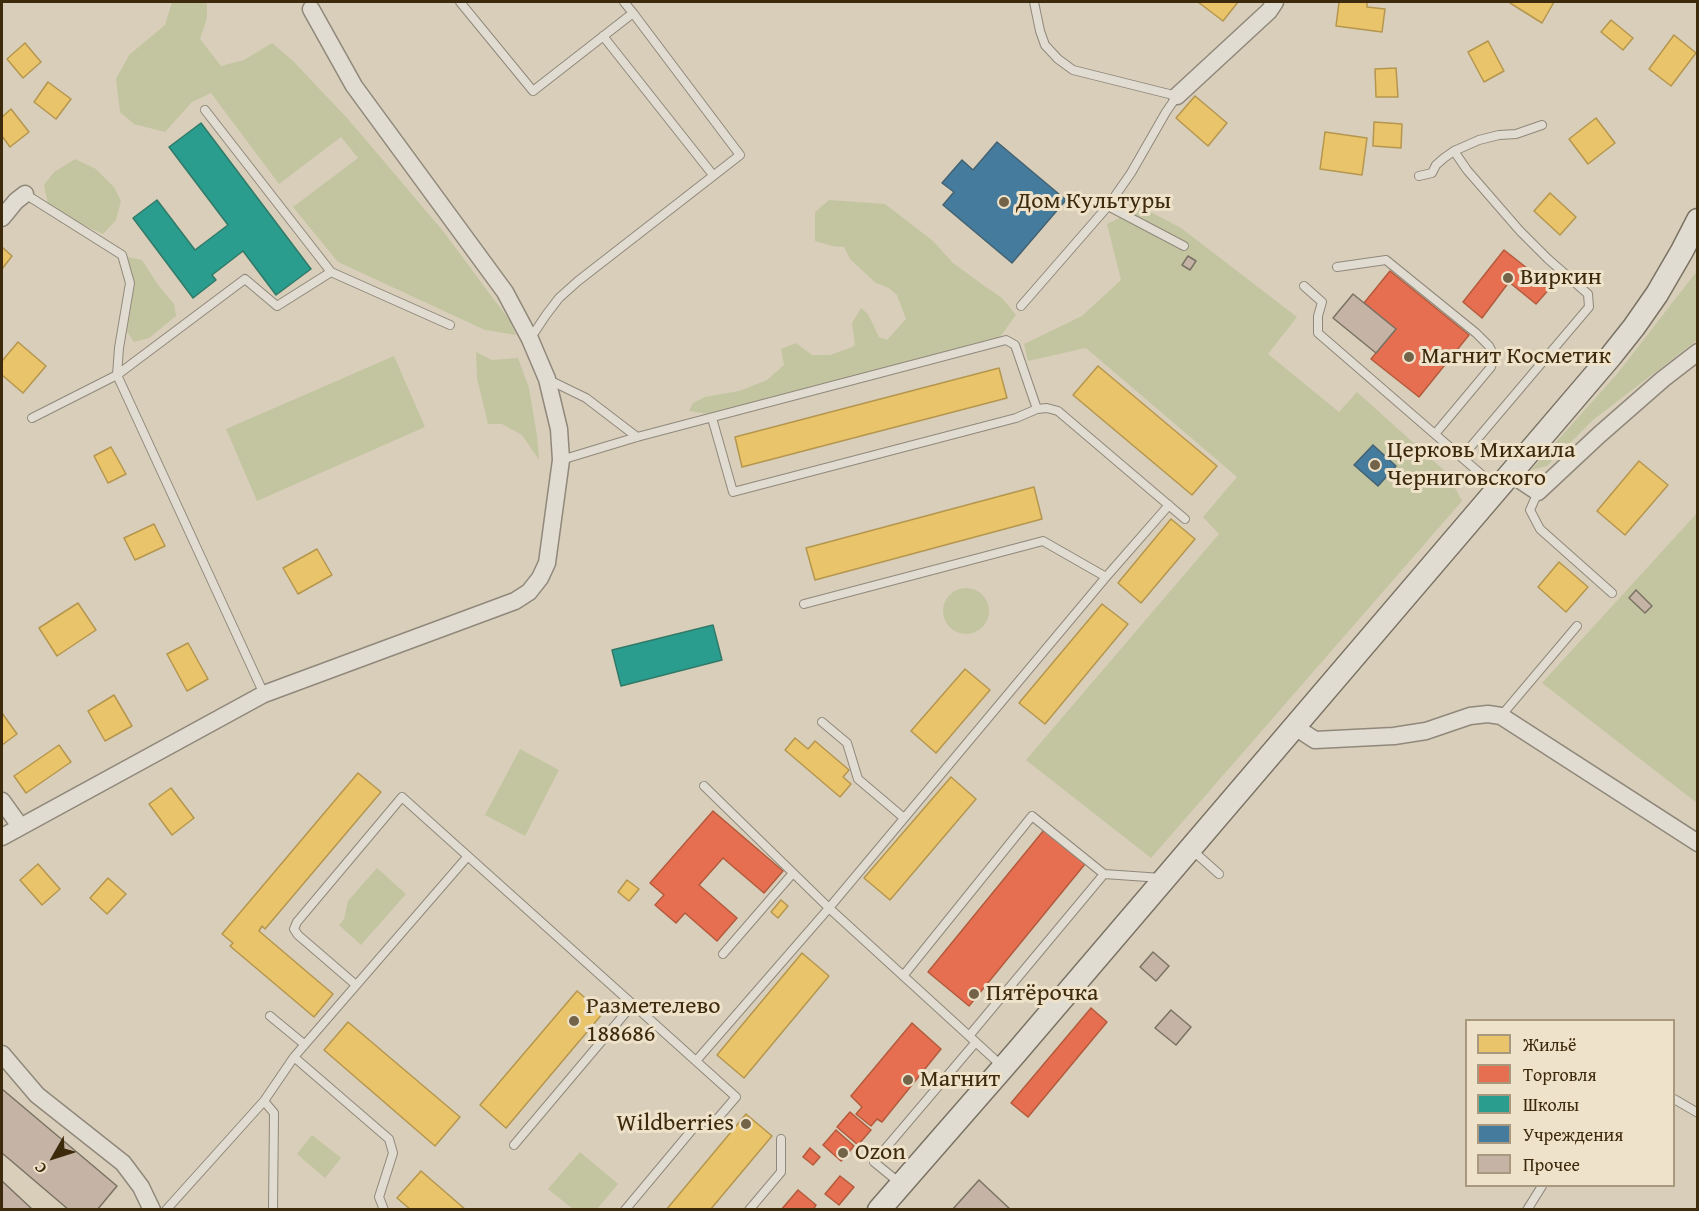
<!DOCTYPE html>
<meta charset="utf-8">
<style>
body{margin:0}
#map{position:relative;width:1699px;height:1211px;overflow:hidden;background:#d8ceba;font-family:"Gentium Book Plus",serif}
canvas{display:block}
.frame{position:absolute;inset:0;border:3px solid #3d290b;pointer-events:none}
.legend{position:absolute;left:1465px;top:1019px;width:210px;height:168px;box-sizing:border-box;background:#eee2ca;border:2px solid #a7987e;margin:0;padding:8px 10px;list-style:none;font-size:18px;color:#3d290b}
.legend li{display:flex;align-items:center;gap:12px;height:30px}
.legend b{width:30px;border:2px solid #a7987e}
.north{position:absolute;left:24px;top:1127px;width:60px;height:60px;-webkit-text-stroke:4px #eee2ca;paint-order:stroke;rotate:231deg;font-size:16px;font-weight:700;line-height:24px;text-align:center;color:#3d290b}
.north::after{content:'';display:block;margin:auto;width:21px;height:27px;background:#3d290b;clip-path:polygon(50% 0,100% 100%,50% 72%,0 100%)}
</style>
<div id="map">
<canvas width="1699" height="1211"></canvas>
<div class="frame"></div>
<ul class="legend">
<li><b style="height:16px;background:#e9c46a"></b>Жильё</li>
<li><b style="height:16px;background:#e76f51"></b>Торговля</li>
<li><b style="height:16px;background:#2a9d8f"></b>Школы</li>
<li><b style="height:16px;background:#457b9d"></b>Учреждения</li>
<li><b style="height:16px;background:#c5b4a6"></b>Прочее</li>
</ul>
<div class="north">С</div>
</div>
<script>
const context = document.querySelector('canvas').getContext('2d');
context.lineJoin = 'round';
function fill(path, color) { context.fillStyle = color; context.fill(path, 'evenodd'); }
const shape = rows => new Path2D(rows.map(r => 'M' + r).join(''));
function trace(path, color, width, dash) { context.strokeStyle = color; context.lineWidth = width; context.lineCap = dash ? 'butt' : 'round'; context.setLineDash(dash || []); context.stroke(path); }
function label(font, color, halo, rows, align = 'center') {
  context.font = font + ' "Gentium Book Plus",serif'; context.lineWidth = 6; context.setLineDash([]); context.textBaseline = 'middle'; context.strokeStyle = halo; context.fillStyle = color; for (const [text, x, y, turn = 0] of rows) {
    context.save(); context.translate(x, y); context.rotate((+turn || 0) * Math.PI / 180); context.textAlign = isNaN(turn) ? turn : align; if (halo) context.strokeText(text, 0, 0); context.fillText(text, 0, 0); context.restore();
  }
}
fill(shape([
 [172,2,207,2,207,18,200,39,221,66,244,60,272,43,293,61,348,119,443,231,510,321,516,335,485,330,338,262,293,207,358,158,341,137,279,184,211,93,192,102,165,132,134,124,120,112,116,79,129,55,165,25],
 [75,159,96,169,114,187,121,201,116,220,103,234,77,222,48,204,44,185,54,172],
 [829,200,885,204,933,241,953,263,983,285,1002,298,1016,315,1000,337,708,414,689,411,693,403,705,397,739,391,767,380,784,365,781,349,796,343,812,355,830,355,850,348,855,345,852,323,861,308,868,314,879,337,887,340,906,319,897,295,889,288,876,283,850,259,844,247,832,246,815,241,815,212],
 [1141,207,1181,228,1297,317,1268,354,1339,412,1357,392,1447,473,1462,501,1151,858,1026,760,1219,534,1203,517,1237,477,1086,348,1028,361,1024,344,1082,316,1121,280,1107,224],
 [127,257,142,260,158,285,174,304,176,316,149,338,134,342,126,330,126,302,130,278],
 [1697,271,1697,340,1593,420,1547,466,1531,470,1617,374],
 [476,352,492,360,518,358,529,388,537,436,539,460,522,435,502,424,488,424,477,378],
 [394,356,425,427,257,501,226,429],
 [1697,513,1697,803,1542,683],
 '943 611a23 23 0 1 1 46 0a23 23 0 1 1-46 0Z',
 [520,749,559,770,525,836,485,815],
 [377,868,406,894,361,945,339,925,344,919,348,901],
 [312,1135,341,1158,325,1178,297,1154],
 [580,1152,618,1184,597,1209,573,1209,548,1189]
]), '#c3c5a1');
const homes = shape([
 [1198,2,1238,2,1223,21,1198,2],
 [1339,2,1367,2,1367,7,1385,9,1382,32,1336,26,1339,2],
 [1510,2,1554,2,1542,23,1510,3,1510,2],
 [1611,20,1633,38,1623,50,1601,32,1611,20],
 [1674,35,1696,53,1671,86,1649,69,1674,35],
 [1488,41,1504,71,1484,82,1468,52,1488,41],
 [25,43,41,62,23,78,7,59,25,43],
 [1396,68,1398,97,1376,97,1375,69,1396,68],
 [48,82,71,99,56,119,34,102,48,82],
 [1195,96,1227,123,1208,146,1176,118,1195,96],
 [11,109,29,132,10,147,2,136,2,117,11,109],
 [1596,118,1615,143,1588,164,1569,139,1596,118],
 [1374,122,1402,124,1401,148,1373,146,1374,122],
 [1325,132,1367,138,1362,175,1320,169,1325,132],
 [1550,193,1576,217,1560,235,1534,211,1550,193],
 [2,247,12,256,2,269,2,247],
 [18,342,46,366,23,393,2,375,2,361,18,342],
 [1098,366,1217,466,1192,495,1073,395,1098,366],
 [999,368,1007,398,742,467,735,437,999,368],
 [111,447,126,474,108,483,94,456,111,447],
 [1639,461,1668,485,1625,535,1597,511,1639,461],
 [1034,487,1042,519,815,580,806,548,1034,487],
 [1171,519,1195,539,1141,603,1118,583,1171,519],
 [154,524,165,546,135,560,124,538,154,524],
 [317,549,332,575,298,594,283,568,317,549],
 [1559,562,1588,587,1566,612,1538,587,1559,562],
 [78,603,96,630,57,656,39,628,78,603],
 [1102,604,1128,624,1045,724,1019,703,1102,604],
 [188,643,208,679,187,691,167,654,188,643],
 [965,669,990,690,936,753,911,731,965,669],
 [114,695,132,726,105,741,88,711,114,695],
 [2,713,17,734,2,745,2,713],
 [795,738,808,749,815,741,849,770,843,777,851,784,840,797,785,750,795,738],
 [59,745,71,762,26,793,14,776,59,745],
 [358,773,381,792,265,929,262,926,259,931,333,994,314,1017,230,946,233,943,222,934,358,773],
 [951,777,976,799,890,900,864,878,951,777],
 [171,788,194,818,172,835,149,804,171,788],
 [38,864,60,889,42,905,20,880,38,864],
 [108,878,126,894,107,914,90,898,108,878],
 [627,880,639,889,629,901,618,892,627,880],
 [781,900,788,906,778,918,771,912,781,900],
 [802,953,829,976,744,1078,717,1055,802,953],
 [577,991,603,1013,506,1128,480,1105,577,991],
 [348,1022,460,1117,435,1146,324,1050,348,1022],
 [746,1114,772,1136,710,1210,666,1210,746,1114],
 [421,1171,466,1210,411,1210,397,1198,421,1171]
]);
fill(homes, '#e9c46a');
trace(homes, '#b5964e', 1.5);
const shops = shape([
 [1504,250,1551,287,1536,304,1509,282,1482,318,1463,302,1504,250],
 [1390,271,1469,335,1419,397,1371,359,1396,329,1364,303,1390,271],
 [713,811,783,871,764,893,723,858,699,885,737,918,717,941,685,913,676,923,655,905,664,895,650,883,713,811],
 [1044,830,1085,864,969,1006,928,972,1044,830],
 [1091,1008,1107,1022,1028,1117,1011,1103,1091,1008],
 [912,1023,941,1049,882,1122,877,1119,871,1126,856,1114,862,1107,851,1096,912,1023],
 [850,1112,871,1130,858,1145,837,1127,850,1112],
 [836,1130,854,1146,841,1161,823,1145,836,1130],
 [810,1148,820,1157,813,1165,803,1157,810,1148],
 [840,1176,854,1187,839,1205,825,1194,840,1176],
 [798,1190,816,1205,813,1210,781,1210,798,1190]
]);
fill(shops, '#e76f51');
trace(shops, '#b45a3c', 1.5);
const schools = shape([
 [201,123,311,269,276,295,243,251,212,275,216,280,193,298,133,218,157,200,195,250,228,225,169,147,201,123],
 [713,625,722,660,621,686,612,650,713,625]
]);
fill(schools, '#2a9d8f');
trace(schools, '#307a67', 1.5);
const public = shape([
 [997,142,1066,200,1012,263,943,205,954,192,942,183,962,160,973,170,997,142],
 [1373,445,1396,466,1378,486,1354,465,1373,445]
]);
fill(public, '#457b9d');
trace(public, '#436271', 1.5);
const building = shape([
 [1188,256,1196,261,1190,270,1182,265,1188,256],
 [1353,294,1396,329,1376,353,1333,318,1353,294],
 [1636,590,1652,606,1645,613,1629,598,1636,590],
 [1153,952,1169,966,1156,981,1140,967,1153,952],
 [1171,1010,1191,1027,1176,1045,1155,1028,1171,1010],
 [2,1089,117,1186,97,1210,69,1210,2,1153,2,1089],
 [979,1180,1011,1210,952,1210,979,1180],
 [2,1181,33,1210,2,1210,2,1181]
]);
fill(building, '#c5b4a6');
trace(building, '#7a7263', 1.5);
const service = shape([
 [460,2,533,91,633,13,624,2],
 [603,36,713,175],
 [205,110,331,272,450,325],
 [1454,151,1467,170,1520,231,1548,259,1588,294,1589,307,1462,457],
 [1419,176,1432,173,1436,165,1444,158,1454,151,1479,140,1499,135,1516,134,1542,125],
 [25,194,122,255,130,283,119,348,117,375,32,418],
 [1108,206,1184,246],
 [1337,267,1386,260,1476,333,1489,346,1494,356,1491,367,1435,434],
 [1304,286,1322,302,1318,316,1318,333,1497,488],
 [1021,306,1108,206,1131,173,1166,112,1177,96,1073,70,1058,59,1045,45,1040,31,1034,2],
 [530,339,546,315,559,298,578,281,740,155,633,13],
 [547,379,586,398,637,437],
 [712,418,733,492,1016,418,1037,409,1047,408,1058,411,1185,519],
 [561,460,637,437,1006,340,1015,345,1037,409],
 [1538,492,1530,510,1540,529,1612,593],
 [804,604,1043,541,1106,577],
 [264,694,117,375,245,279,277,306,331,272],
 [1501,716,1577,626],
 [822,722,847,743,858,779,904,818],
 [704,786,829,908,1003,1067],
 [1192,850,1219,874],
 [723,954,793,873],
 [903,976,1032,816,1104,874],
 [356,985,298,935,294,929,297,922,402,797,736,1097,718,1118,696,1125,625,1210],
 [270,1016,304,1044],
 [969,1036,1104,874,1162,878],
 [294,1057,389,1139,393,1153,379,1197,384,1210],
 [696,1061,829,908,1106,577,1169,505],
 [1674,1099,1698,1113],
 [264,1101,274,1113,273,1210],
 [514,1145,633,1004],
 [901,1184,874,1162,975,1043],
 [166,1210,264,1101,294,1057,468,856],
 [749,1210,781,1172,781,1139],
 [1527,1210,1542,1186]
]);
const minor = shape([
 [1177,96,1269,11,1275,2],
 [2,218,16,201,25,194],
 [1511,474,1538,492,1599,435,1663,379,1698,352],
 [1295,727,1315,740,1394,736,1426,731,1470,716,1488,714,1501,716,1698,843],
 [2,801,20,826],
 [2,837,264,694,515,601,529,592,540,578,547,563,561,460,559,429,547,379,530,339,505,292,354,86,311,9],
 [2,1054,37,1095,123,1163,141,1187,152,1210]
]);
const secondary = shape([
 [879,1210,1015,1054,1611,356,1634,327,1657,294,1682,251,1698,220]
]);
trace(service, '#90887a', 10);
trace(minor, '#90887a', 19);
trace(secondary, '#7a7263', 25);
trace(service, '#e0dcd2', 8);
trace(minor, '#e0dcd2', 16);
trace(secondary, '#e0dcd2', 22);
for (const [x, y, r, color] of [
 [1004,202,6,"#736348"],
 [1508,278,6,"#736348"],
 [1409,357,6,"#736348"],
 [1375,465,6,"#736348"],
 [974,994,6,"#736348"],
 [574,1021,6,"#736348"],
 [908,1080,6,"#736348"],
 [746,1124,6,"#736348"],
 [843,1153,6,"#736348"]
]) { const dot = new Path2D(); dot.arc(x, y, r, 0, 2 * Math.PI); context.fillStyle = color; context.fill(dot); trace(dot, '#eee2ca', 2); }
label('24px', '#3d290b', '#eee2ca', [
 ["Дом Культуры",1016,202],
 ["Виркин",1520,278],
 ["Магнит Косметик",1421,357],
 ["Церковь Михаила",1387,451],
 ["Черниговского",1387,479],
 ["Пятёрочка",986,994],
 ["Разметелево",586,1007],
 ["188686",586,1035],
 ["Магнит",920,1080],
 ["Wildberries",734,1124,"right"],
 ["Ozon",855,1153]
], 'left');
</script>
